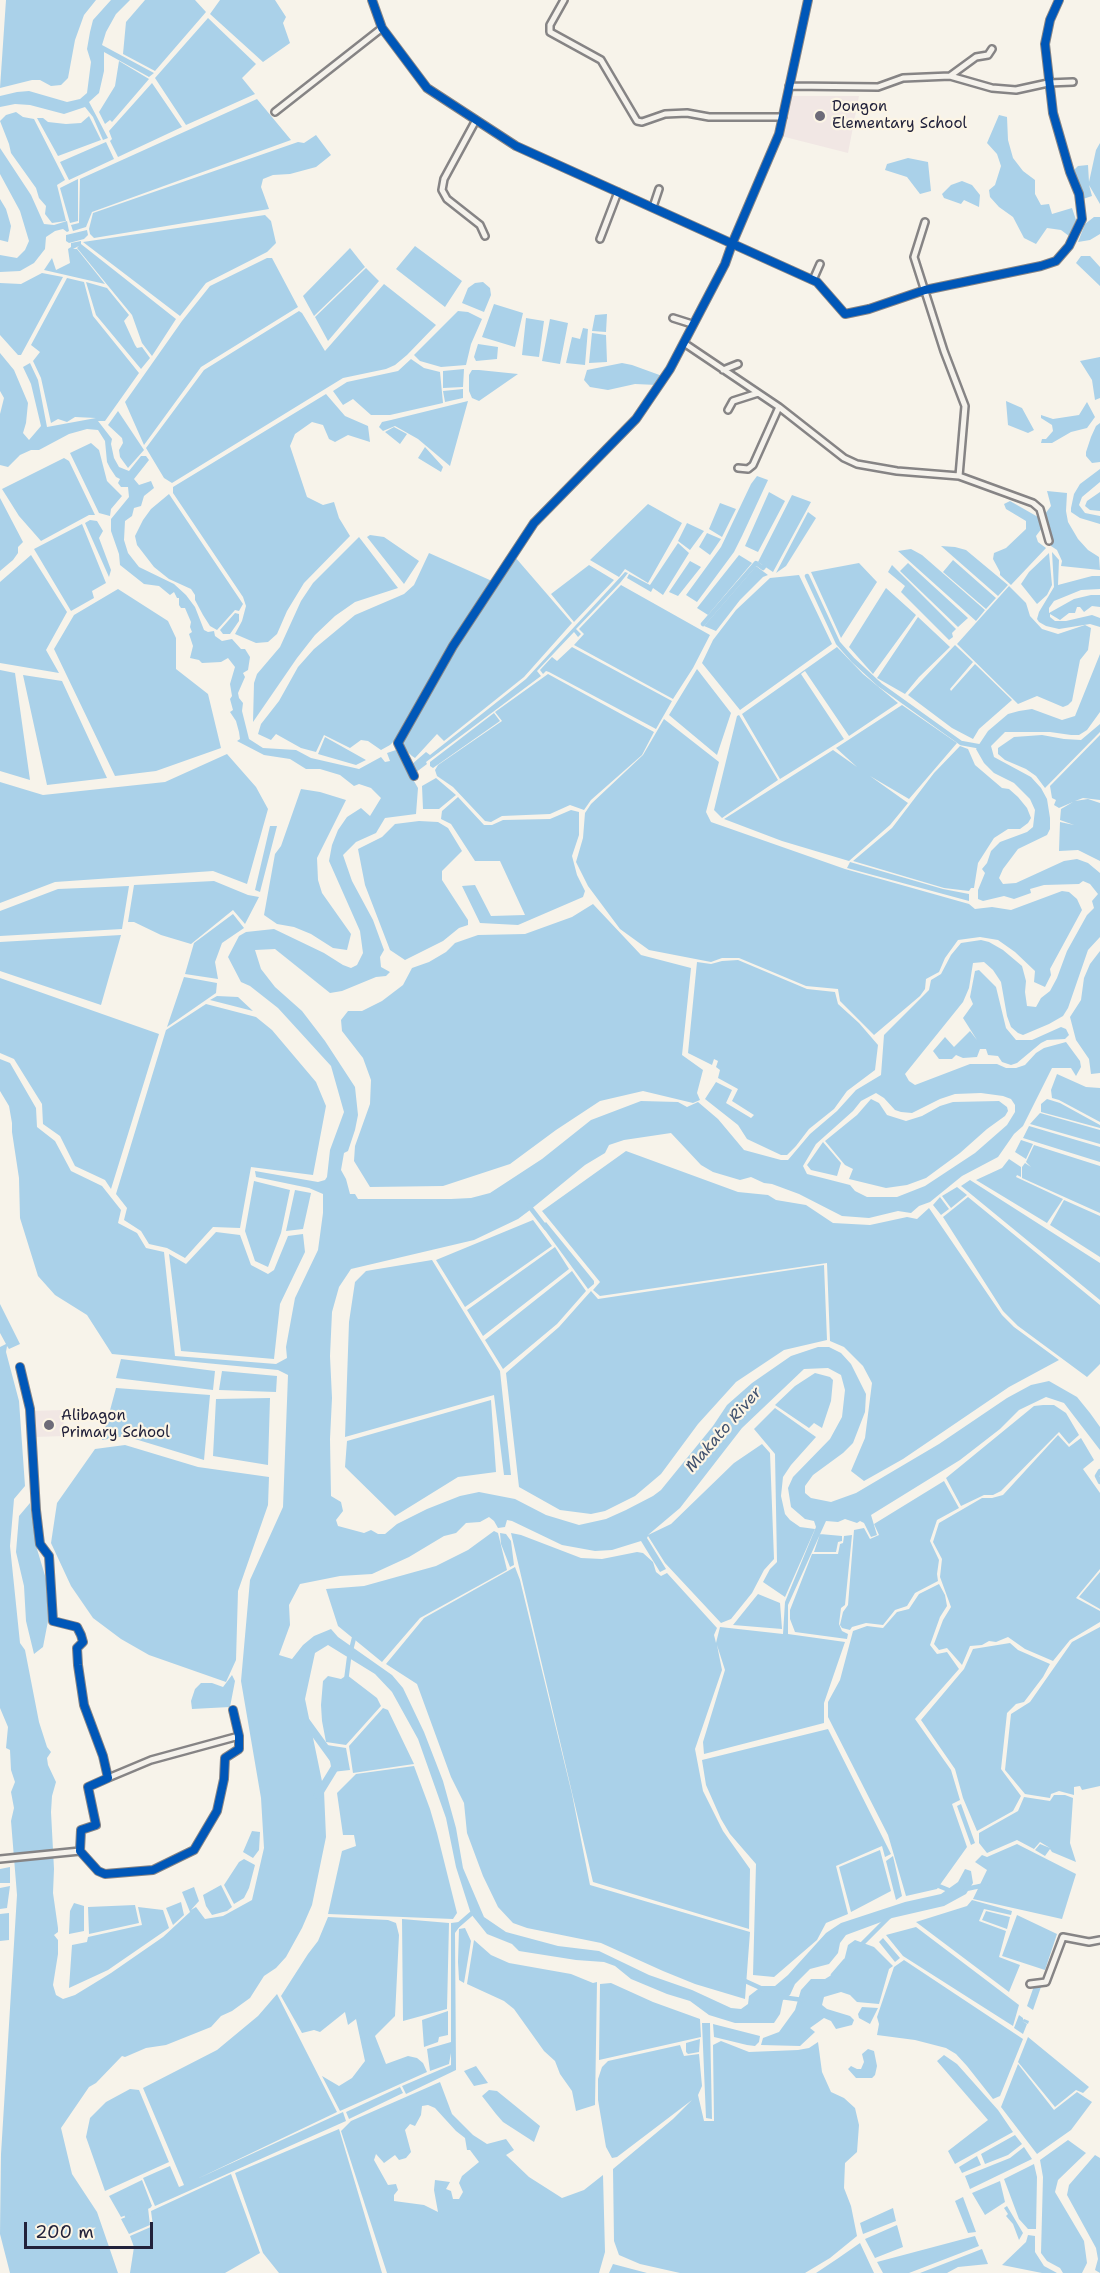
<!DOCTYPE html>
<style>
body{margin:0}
#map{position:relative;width:1100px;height:2273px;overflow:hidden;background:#f7f3ea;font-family:"Shantell Sans",sans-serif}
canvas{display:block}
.scale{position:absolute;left:24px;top:2222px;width:129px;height:27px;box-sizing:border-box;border:3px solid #22223b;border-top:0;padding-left:8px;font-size:18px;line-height:21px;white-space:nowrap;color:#22223b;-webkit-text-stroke:4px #fcf5e5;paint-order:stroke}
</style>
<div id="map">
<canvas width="1100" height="2273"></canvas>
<div class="scale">200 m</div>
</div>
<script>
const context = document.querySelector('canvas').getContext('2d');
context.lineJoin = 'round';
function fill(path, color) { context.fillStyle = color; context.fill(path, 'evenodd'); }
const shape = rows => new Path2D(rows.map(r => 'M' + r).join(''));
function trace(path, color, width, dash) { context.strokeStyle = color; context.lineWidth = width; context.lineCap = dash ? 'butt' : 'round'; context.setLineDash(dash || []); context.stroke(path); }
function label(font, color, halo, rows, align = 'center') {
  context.font = font + ' "Shantell Sans",sans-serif'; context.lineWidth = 4.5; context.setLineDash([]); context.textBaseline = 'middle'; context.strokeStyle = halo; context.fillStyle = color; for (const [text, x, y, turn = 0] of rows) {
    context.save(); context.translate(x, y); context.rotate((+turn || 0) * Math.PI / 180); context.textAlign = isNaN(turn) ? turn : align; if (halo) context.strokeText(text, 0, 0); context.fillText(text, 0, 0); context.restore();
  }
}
fill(shape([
 [788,96,859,96,848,153,781,136],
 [63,1410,64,1436,35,1437,33,1411]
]), '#f1e7e4');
fill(shape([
 [6,0,96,0,84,15,75,40,68,78,61,85,51,86,40,80,32,80,0,88],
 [111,0,130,0,116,14,106,32,102,45,154,73,149,77,104,52,104,71,99,93,89,102,108,138,103,140,93,117,85,107,64,114,30,105,15,104,0,107,0,96,17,92,29,91,67,102,80,99,87,93,91,62,87,49,90,32,93,20],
 [145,0,195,0,206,12,155,71,123,54,126,22],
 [220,0,275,0,286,17,283,23,290,43,263,62,210,14],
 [208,18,256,64,242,78,255,94,186,125,155,78],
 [119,61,149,79,112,122,110,120,105,124,99,112,115,86],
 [152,83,182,127,118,157,110,141,112,139,109,131],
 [257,99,291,140,92,212,86,227,73,231,71,225,79,223,80,179],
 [16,112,23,117,34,119,65,180,57,185,66,221,52,223,45,214,46,206,39,198,36,188,11,153,9,144,0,121,6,115],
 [999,115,1007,117,1008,140,1013,158,1023,171,1035,180,1035,194,1041,205,1049,204,1052,214,1072,208,1076,220,1069,236,1061,230,1047,228,1036,244,1024,238,1013,217,999,207,990,197,989,190,995,185,1001,166,997,154,987,143],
 [89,116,101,140,58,156,37,118,43,118,48,122,66,124,81,123],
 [316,135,331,155,316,167,290,174,273,175,263,179,261,187,269,209,94,238,90,234,89,229,93,213,298,142,304,143],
 [106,142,114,159,69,180,60,162],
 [1100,143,1100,204,1089,185,1092,196,1083,199,1074,170,1078,166,1088,165,1089,182,1096,150],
 [0,148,31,195,44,224,54,225,67,221,69,231,67,232,63,229,55,231,46,237,45,249,34,263,20,271,0,272,0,255,17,258,25,250,29,241,20,211,0,174],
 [908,158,928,162,931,191,920,194,907,177,885,170,887,164],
 [78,179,78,221,70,223,60,188],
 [962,181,972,185,980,195,979,207,964,200,961,204,944,198,942,194,951,185],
 [0,199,6,209,11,226,8,242,0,240],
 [265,215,271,221,276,243,267,252,206,283,180,316,83,242],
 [1094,217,1100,217,1100,234,1090,240,1078,242,1085,224],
 [87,230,88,235,84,239,69,243,66,241,66,235],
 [81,241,81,244,176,319,152,356,142,343,132,315,77,248,79,246,73,249,77,249,105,284,44,270,52,258,56,270,70,263,68,249,71,247,71,243],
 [415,246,462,281,445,307,396,269],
 [350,248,365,267,314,316,303,296],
 [1081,256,1090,256,1100,267,1100,286,1076,263],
 [267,258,272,258,298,307,201,367,144,445,125,402,182,321,210,286],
 [366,268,379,281,328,341,315,317],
 [42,273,63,277,21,355,18,355,0,335,0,283,21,284],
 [67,278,84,282,93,316,139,373,105,421,98,421,112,439,111,444,114,458,119,467,129,471,141,456,146,456,149,460,134,479,139,485,151,481,154,488,144,496,141,506,134,508,132,516,125,521,124,540,128,553,139,567,174,584,186,595,195,607,204,630,208,632,214,631,215,636,222,641,232,639,241,649,245,649,250,657,248,670,243,673,245,677,238,693,239,698,243,703,242,711,249,739,263,748,296,750,311,758,359,769,381,757,385,762,390,761,387,753,396,750,418,788,416,814,385,818,376,833,356,842,343,855,352,881,373,920,384,950,380,957,381,967,390,972,386,976,376,977,342,991,330,993,275,949,255,950,261,969,275,987,302,1011,325,1041,355,1087,358,1115,355,1130,348,1151,344,1153,341,1170,346,1179,350,1194,355,1194,358,1199,451,1199,471,1198,490,1193,542,1159,591,1120,641,1101,678,1102,687,1107,698,1102,718,1119,744,1150,781,1160,788,1160,810,1134,837,1111,856,1090,881,1075,884,1035,929,990,931,980,941,974,951,955,961,943,981,940,989,942,1003,950,1022,966,1026,981,1025,992,1027,1006,1036,1007,1041,998,1050,991,1057,978,1067,951,1087,915,1094,908,1092,901,1098,894,1090,884,1083,881,1079,884,1044,885,1030,889,1031,893,1014,899,1004,896,983,901,978,899,978,890,985,873,982,869,987,863,991,851,1000,842,1027,832,1033,827,1035,810,1030,799,1014,783,994,773,984,763,976,749,988,731,1008,714,1019,711,1032,709,1062,720,1075,716,1100,654,1100,712,1087,730,1079,735,1071,735,1050,732,1005,732,991,746,994,757,1031,777,1041,788,1047,799,1050,818,1050,829,1047,835,1018,849,1003,869,999,878,1003,884,1016,883,1064,861,1077,859,1088,863,1100,873,1100,937,1088,950,1068,1008,1063,1016,1049,1024,1023,1035,1018,1033,1011,1027,1007,1016,1001,982,993,970,984,962,973,963,969,988,963,1002,905,1074,909,1081,915,1085,970,1064,997,1064,1006,1068,1016,1068,1025,1065,1036,1053,1044,1048,1066,1042,1080,1061,1081,1067,1076,1076,1071,1068,1052,1068,1023,1126,1014,1134,998,1157,962,1176,930,1202,919,1206,911,1213,898,1211,869,1218,842,1216,799,1194,772,1184,764,1183,751,1177,740,1180,713,1172,701,1165,671,1133,624,1140,609,1145,605,1153,585,1165,530,1210,518,1219,474,1240,351,1269,339,1287,332,1312,330,1356,332,1398,330,1439,331,1496,341,1502,343,1511,336,1520,338,1526,364,1533,371,1530,378,1534,385,1534,397,1524,427,1509,460,1496,479,1492,515,1499,546,1515,579,1525,606,1519,626,1510,653,1496,661,1490,713,1426,727,1405,752,1383,791,1356,818,1347,829,1347,841,1353,851,1364,866,1394,865,1412,853,1443,843,1453,813,1475,805,1486,805,1493,811,1498,831,1502,856,1493,939,1444,1007,1398,1031,1385,1049,1381,1077,1397,1090,1413,1100,1427,1100,1450,1064,1403,1046,1397,1019,1410,1000,1429,960,1460,871,1515,877,1535,871,1537,864,1523,860,1521,857,1523,845,1519,838,1522,826,1521,788,1605,788,1634,845,1642,824,1703,824,1723,704,1754,703,1742,725,1670,717,1645,722,1670,695,1749,703,1791,723,1831,750,1869,749,1929,593,1882,511,1533,521,1535,581,1558,602,1559,637,1552,643,1553,653,1562,656,1572,661,1576,667,1573,717,1628,714,1635,716,1643,720,1627,783,1634,785,1602,816,1527,814,1521,805,1519,791,1507,788,1488,793,1477,830,1439,842,1417,845,1390,841,1375,828,1368,804,1369,742,1428,680,1508,648,1535,671,1524,734,1463,762,1444,770,1453,774,1559,764,1570,752,1593,731,1619,721,1623,665,1563,648,1536,647,1538,666,1569,660,1572,641,1541,612,1550,595,1551,562,1545,512,1521,507,1520,505,1527,498,1528,494,1521,489,1517,480,1522,466,1523,456,1533,444,1536,409,1557,372,1574,340,1576,300,1584,289,1605,290,1625,279,1655,292,1659,303,1645,314,1636,331,1629,338,1637,392,1675,403,1688,424,1732,443,1781,456,1828,463,1868,484,1917,506,1932,558,1946,599,1951,649,1975,692,1990,731,2008,741,2009,748,2004,749,1996,762,1986,775,1986,788,1975,826,1933,841,1923,905,1902,941,1894,958,1882,965,1869,971,1871,973,1883,966,1894,944,1906,892,1918,846,1935,840,1943,838,1953,829,1964,810,1969,795,1984,790,1995,783,2000,780,2014,774,2023,735,2023,709,2015,690,2001,667,1994,631,1979,615,1966,604,1962,576,1960,519,1951,512,1944,487,1934,471,1914,456,1867,446,1818,418,1739,392,1692,375,1674,328,1645,315,1653,305,1699,324,1791,326,1837,312,1905,302,1928,286,1957,276,1968,264,1976,250,1998,232,2011,221,2016,211,2027,166,2045,146,2048,125,2057,122,2056,96,2083,89,2087,61,2128,72,2174,97,2212,118,2273,10,2273,0,2234,1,2154,17,1895,11,1821,14,1808,11,1792,15,1782,11,1770,10,1750,6,1748,8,1727,0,1708,0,1347,6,1344,0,1333,0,1304,20,1344,9,1349,7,1346,6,1352,19,1401,25,1486,14,1499,10,1546,20,1643,25,1650,39,1722,47,1747,51,1752,47,1758,48,1765,56,1782,52,1796,51,1812,54,1869,53,1893,58,1928,58,1932,54,1935,58,1940,58,1954,53,1985,56,1995,63,1999,75,1995,111,1973,163,1937,190,1912,182,1892,194,1887,199,1901,191,1910,196,1907,205,1919,223,1916,252,1900,264,1848,261,1798,241,1681,250,1580,283,1507,288,1375,278,1370,112,1354,87,1315,55,1295,38,1276,20,1218,19,1178,12,1132,12,1123,9,1106,0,1091,0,1059,10,1063,36,1108,37,1127,55,1141,71,1171,102,1186,121,1210,118,1223,137,1233,146,1248,164,1252,175,1356,276,1364,287,1358,286,1347,295,1298,318,1250,323,1213,323,1194,309,1188,256,1177,255,1171,318,1182,325,1180,327,1177,330,1150,344,1112,331,1066,278,1008,250,986,241,982,228,957,239,936,246,932,274,929,324,953,343,965,351,968,357,965,363,953,360,931,329,861,332,845,338,830,347,817,361,808,370,816,381,798,371,788,359,784,354,786,340,775,320,769,306,769,290,759,264,755,237,741,240,739,239,732,236,721,230,712,233,710,230,699,232,696,230,684,235,667,228,658,221,662,202,663,199,660,190,658,193,646,189,634,192,632,190,627,191,622,185,608,181,608,179,605,179,598,177,598,174,592,170,595,159,586,144,584,120,565,119,554,111,531,111,519,129,497,128,487,121,487,118,483,120,479,116,477,110,468,107,462,105,441,98,430,87,429,69,434,39,450,31,450,20,455,8,467,0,465,0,414,4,398,0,391,0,353,14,370,28,403,26,423,23,433,29,440,41,426,31,384,23,367,30,363,38,380,47,427,96,418,75,417,67,422,58,419,51,423,41,378,33,361,40,352,31,345],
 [876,1093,884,1098,895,1110,901,1112,912,1113,940,1099,955,1094,981,1093,1003,1096,1011,1099,1015,1105,1015,1112,1007,1125,975,1153,925,1186,897,1197,867,1197,855,1191,850,1185,807,1174,803,1166,816,1144,853,1111,861,1101],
 [86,282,107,288,129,315,124,321,135,345,137,348,142,347,150,358,141,369,96,315],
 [483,282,490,288,491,295,484,312,462,303,468,288,475,283],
 [384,284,436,325,407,355,395,365,386,369,343,378,172,483,164,478,146,448,204,370,299,311,302,313,325,351],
 [494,304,523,313,515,347,482,337],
 [458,311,468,312,482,319,471,344,466,365,441,367,420,361,414,355],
 [607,314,606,332,592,331,595,315],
 [526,318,544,321,539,357,522,355],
 [550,319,568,323,560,364,542,361],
 [583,328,588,329,585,365,566,363,572,337,580,339],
 [592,333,606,335,607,362,589,363],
 [478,344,498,347,497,359,476,361,474,357],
 [1100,357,1100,398,1095,400,1092,380,1080,361],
 [411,359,424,368,440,372,443,403,390,415,371,415,353,399,343,405,333,391,347,382,398,371],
 [622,363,632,365,665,377,657,385,635,384,608,390,590,387,584,380,587,370],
 [464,369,463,387,443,388,443,371],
 [472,370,479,370,518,374,479,401,472,398,469,391,469,375],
 [463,389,463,398,445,402,443,391],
 [326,394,345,416,368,426,370,442,348,435,335,442,329,439,323,425,312,422,295,434,290,446,307,497,323,505,334,502,339,518,350,536,304,583,287,611,277,634,268,642,256,643,235,634,242,621,246,606,243,597,173,493,173,487],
 [468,401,450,466,418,439,395,426,383,431,379,427,382,422,391,420],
 [1006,401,1022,408,1034,430,1028,433,1008,425],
 [1087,402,1095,417,1087,428,1071,432,1052,443,1041,443,1042,439,1046,439,1053,431,1052,425,1041,418,1041,415,1053,419,1079,415],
 [118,411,144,450,128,468,120,457,119,450,123,443,122,438,108,425],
 [1100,423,1100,462,1092,463,1086,456,1086,452,1091,437,1096,426],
 [394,427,407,434,400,444,385,432],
 [91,443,99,450,107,481,122,496,111,509,110,516,99,513,70,453],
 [425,447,443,467,441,472,418,458],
 [64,458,69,461,95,515,89,515,41,541,19,516,2,489],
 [1100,469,1100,482,1082,497,1079,505,1085,513,1100,516,1100,524,1080,518,1071,512,1071,508,1074,494,1080,484],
 [757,476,768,480,742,536,734,552,697,602,686,595,721,547,751,484],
 [1047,491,1067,493,1066,511,1068,522,1078,539,1088,550,1099,557,1100,570,1061,566,1062,561,1057,550,1051,546,1046,520,1045,514,1051,506],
 [769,492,785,501,758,552,745,546],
 [1100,492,1100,511,1090,510,1085,506,1087,501],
 [169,494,243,604,239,611,235,610,217,630,210,626,203,615,195,600,195,595,191,589,169,579,154,567,137,545,135,536,143,520,151,509],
 [792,495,811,502,773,572,758,562],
 [0,498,23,542,18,547,18,553,13,560,0,571],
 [1010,501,1038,517,1042,528,1036,536,1038,542,1046,548,1011,585,1000,575,1000,572,993,559,994,553,1006,548,1026,529,1026,521,1006,509,1004,504],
 [720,503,736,509,722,537,709,529],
 [648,504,682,523,648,583,625,569,619,577,590,560],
 [808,512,816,518,786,566,776,573],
 [90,520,97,521,103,531,99,538,111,570,109,577,85,523],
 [687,523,704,531,690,550,678,541],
 [82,524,106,583,92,591,94,598,71,611,34,549],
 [707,533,721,539,710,555,699,547],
 [370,535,384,537,419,561,404,584,367,537],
 [359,537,398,588,355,602,335,616,315,635,297,658,253,722,254,683,257,674,280,647,301,601,313,583],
 [678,543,689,553,663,595,653,588,651,592,627,578,629,574,650,585],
 [941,546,955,547,966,550,1008,585,998,596],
 [911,549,922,555,985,610,976,621,898,551],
 [1052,552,1059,560,1058,585,1092,576,1100,576,1100,589,1081,590,1054,601,1049,608,1049,613,1074,599,1091,595,1100,595,1100,607,1092,606,1084,612,1080,607,1077,607,1075,613,1069,613,1060,620,1050,614,1050,617,1055,621,1066,621,1092,615,1100,618,1100,627,1090,624,1059,629,1046,626,1039,622,1037,619,1039,612,1054,587],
 [429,553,492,581,397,738,390,745,381,750,368,741,361,740,350,748,324,735,316,752,301,748,276,734,271,740,258,734,261,724,279,701,298,667,314,649,355,615,404,594,414,585],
 [1049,553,1052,585,1047,595,1037,604,1021,584,1029,572],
 [31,555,67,612,46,650,59,673,0,663,0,582],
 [739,555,752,563,708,615,697,608],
 [515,557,572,623,524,677,444,741,437,734,415,758,412,756,400,745,401,741,455,648],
 [953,560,996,598,986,609,943,572],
 [690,561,701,567,678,596,669,592],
 [859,563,877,582,841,638,811,572],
 [908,563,968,618,958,627,900,571],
 [589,565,614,580,574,622,551,594],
 [892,565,956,629,952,633,953,637,949,640,901,592,905,586,888,572],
 [756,566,768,575,763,577,740,600,716,631,704,626],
 [625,572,628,573,620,583,576,629,581,634,578,637,574,632,537,671,541,676,426,762,427,764,415,773,411,765,426,752,430,755,526,679],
 [799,575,832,644,740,710,702,663,713,640,736,610,770,578],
 [621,585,710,635,693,668,673,699,574,645,584,634,579,629],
 [1009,586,1026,603,1030,616,1042,629,1058,634,1085,625,1091,628,1088,650,1080,660,1072,701,1068,705,1063,707,1037,696,1018,704,957,644],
 [886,588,916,615,873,674,849,647],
 [118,589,168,621,176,638,176,669,208,694,221,748,156,771,115,776,54,649,74,615],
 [235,613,239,614,239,621,230,634,223,634,220,630],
 [918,617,950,647,919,677,905,694,877,678],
 [955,645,973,662,950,689,951,691,975,664,1012,700,979,729,973,739,952,728,908,695],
 [572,647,672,701,656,729,549,672,546,671,543,674,540,670,552,657,557,661],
 [837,647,863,674,898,703,849,736,805,671,801,674,844,739,780,779,742,714],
 [697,669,731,713,717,755,669,715],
 [0,670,15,673,30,780,0,771],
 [548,674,654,732,642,755,591,800,584,810,570,805,550,814,502,816,491,822,485,821,453,787,437,776,435,770,438,765,502,721,495,712],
 [23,675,62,681,107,778,47,785],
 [902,705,957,743,909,799,870,776,908,803,890,825,849,861,782,841,724,819,833,750,857,767,836,748],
 [494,713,500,721,433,768,430,766,430,762],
 [739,715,778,780,722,818,714,810,737,716],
 [664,719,719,762,706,812,711,822,845,869,969,904,975,909,992,907,1011,910,1062,891,1069,892,1077,899,1082,910,1050,969,1051,975,1045,987,1034,982,1035,971,1015,952,998,940,980,937,958,940,945,958,939,972,926,979,925,989,920,996,874,1035,840,1001,838,989,806,986,739,958,722,958,711,962,649,950,620,929,588,886,576,862,583,838,585,813,591,804,643,755],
 [1100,724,1100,732,1045,788,1036,776,1026,769,1005,760,998,754,998,748,1014,737,1042,735,1064,739,1081,740],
 [1100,735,1100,800,1083,798,1075,801,1088,799,1100,803,1100,861,1078,850,1059,851,1060,822,1074,825,1060,820,1061,809,1073,802,1059,808,1054,805,1056,800,1052,798,1050,786],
 [325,737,366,760,356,765,318,754],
 [960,746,968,749,975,765,1002,788,1009,789,1018,797,1027,808,1031,818,1028,823,1020,829,1008,829,994,838,978,863,974,888,971,888,969,891,944,888,853,861,892,828,934,773],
 [227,754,256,787,268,809,247,884,213,871,55,882,0,903,0,782,43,795,165,782],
 [436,778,456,795,439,809,423,809,422,786],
 [301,789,320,792,346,800,317,858,318,880,322,893,351,934,347,950,333,948,311,934,294,927,277,924,264,915,275,854,281,846],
 [458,797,484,825,492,825,503,820,550,819,571,810,579,812,579,835,572,856,577,875,585,891,583,897,518,925,480,923,462,886,475,885,491,916,525,915,500,861,475,861,451,824,441,819,442,811],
 [419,821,438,822,448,828,462,851,442,871,442,880,468,920,468,925,459,928,443,941,405,960,390,950,365,885,358,849,382,837,395,824],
 [270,826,277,826,260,892,255,890],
 [850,862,943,889,969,894,969,901,847,868],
 [214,881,248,895,259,897,245,924,233,910,191,944,161,935,134,922,128,922,134,885],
 [129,886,122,929,0,936,0,911,58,889],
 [593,904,641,955,691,968,682,1055,703,1070,697,1093,700,1100,693,1103,643,1091,600,1101,556,1130,510,1164,443,1186,370,1187,354,1161,355,1146,370,1104,371,1080,363,1058,342,1031,341,1020,348,1011,362,1011,382,1001,403,985,412,968,429,962,446,952,455,943,478,935,525,934,572,917],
 [233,914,244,928,222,943,215,962,218,979,185,974,194,943],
 [121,935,101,1005,0,971,0,942],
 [1100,951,1100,1073,1091,1074,1089,1059,1076,1040,1070,1017,1081,1000,1084,978,1090,964],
 [738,960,807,989,835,992,838,1004,859,1023,878,1045,875,1070,847,1091,834,1109,809,1129,796,1146,787,1155,781,1155,747,1139,738,1125,705,1099,716,1082,732,1090,726,1103,751,1118,754,1115,732,1101,738,1089,718,1078,720,1070,716,1067,718,1061,714,1059,712,1065,688,1053,697,962,711,964,722,961],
 [979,970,996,987,1006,1028,1016,1040,1032,1040,1061,1027,1066,1029,1069,1035,1065,1039,1047,1040,1041,1043,1017,1063,1011,1065,1002,1062,998,1056,988,1055,986,1049,980,1049,977,1057,963,1058,956,1055,952,1059,939,1059,933,1051,945,1037,954,1047,970,1031,977,1040,963,1018,973,1004,970,997,975,971],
 [184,977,217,983,216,993,167,1027],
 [0,978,159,1034,111,1189,105,1180,75,1166,60,1136,43,1124,42,1104,14,1059,0,1053],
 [217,996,238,997,253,1011,210,1000],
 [206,1004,256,1017,272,1030,316,1082,326,1106,313,1175,251,1167,240,1228,213,1227,185,1258,167,1248,149,1244,141,1231,124,1220,127,1208,116,1194,166,1030],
 [1057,1074,1086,1087,1100,1088,1100,1122,1059,1100,1052,1098,1051,1090],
 [871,1099,879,1103,887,1115,906,1121,922,1116,940,1106,953,1102,999,1101,1007,1107,1008,1111,1005,1116,987,1129,960,1153,926,1178,907,1185,886,1188,849,1179,853,1169,845,1165,825,1141,857,1115],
 [1047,1099,1060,1103,1100,1125,1100,1128,1041,1112,1041,1104],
 [1040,1113,1100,1130,1100,1144,1030,1124],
 [1029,1126,1100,1147,1100,1162,1023,1138],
 [1021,1140,1033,1144,1026,1159,1015,1152],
 [823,1142,841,1163,837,1176,811,1170,807,1165],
 [1034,1145,1100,1166,1100,1213,1022,1178,1022,1167,1025,1163,1031,1167,1026,1162],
 [626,1151,738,1192,768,1195,776,1200,806,1205,833,1223,870,1225,907,1217,917,1219,929,1208,1002,1315,1014,1327,1059,1360,1009,1387,903,1459,864,1481,851,1471,865,1438,872,1383,863,1366,844,1347,830,1341,827,1263,600,1296,593,1290,600,1282,542,1211],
 [1009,1159,1021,1167,1021,1177,1017,1175,1016,1177,1063,1199,1047,1223,976,1180,1002,1168],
 [970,1180,1100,1263,1100,1300,961,1186],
 [254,1181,290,1190,281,1233,268,1267,255,1261,245,1231],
 [957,1187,967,1195,951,1208,942,1196],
 [295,1190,311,1193,303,1229,286,1231],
 [940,1197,949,1209,941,1215,933,1205],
 [968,1197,1100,1305,1100,1364,1087,1377,1018,1326,1003,1311,943,1217],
 [1064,1200,1100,1216,1100,1257,1050,1225],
 [533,1220,552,1246,465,1307,436,1260],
 [546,1222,594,1281,594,1284,588,1289,542,1226],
 [216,1232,240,1235,251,1265,268,1274,274,1270,288,1236,303,1234,305,1252,280,1304,274,1359,181,1351,169,1254,186,1264],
 [555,1247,569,1269,483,1336,467,1310],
 [432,1260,500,1371,511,1475,504,1475,494,1395,345,1437,349,1322,355,1282,366,1271],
 [824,1265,827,1340,784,1350,736,1382,698,1424,661,1474,635,1496,605,1511,591,1514,560,1510,519,1487,506,1373,559,1327,591,1291,598,1299],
 [572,1271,586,1291,557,1324,503,1369,485,1340],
 [121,1359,215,1371,213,1390,116,1378],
 [222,1371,277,1376,276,1392,219,1390],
 [815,1373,830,1377,833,1380,831,1401,822,1428,814,1423,809,1428,775,1405,795,1386],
 [116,1388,210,1395,204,1460,125,1436,102,1440],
 [270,1398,268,1465,213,1456,216,1399],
 [491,1400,496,1472,458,1477,395,1516,345,1467,347,1441],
 [1043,1405,1054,1405,1066,1413,1079,1435,1069,1444,1059,1432,1001,1491,993,1495,984,1495,961,1506,946,1478,1034,1406],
 [775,1408,816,1437,791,1465,783,1477,781,1496,785,1514,790,1520,800,1527,815,1529,785,1597,763,1582,770,1569,777,1562,775,1454,754,1429],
 [1058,1435,1069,1447,1081,1438,1094,1460,1083,1469,1100,1493,1100,1569,1076,1598,1100,1611,1100,1622,1070,1640,1053,1661,1025,1649,1008,1637,996,1642,989,1641,982,1645,970,1646,962,1665,947,1648,939,1650,934,1644,943,1620,951,1607,940,1577,942,1559,933,1542,939,1523,982,1498,992,1498,1003,1495],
 [125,1445,198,1467,269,1477,268,1505,238,1591,236,1660,226,1682,149,1655,121,1639,93,1618,71,1586,51,1543,57,1503,95,1449],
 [944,1481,959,1508,937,1520,930,1541,939,1560,937,1574,938,1581,915,1593,907,1606,895,1610,883,1625,866,1623,852,1627,850,1630,842,1628,840,1625,843,1612,848,1605,854,1530,864,1528,870,1539,879,1535,874,1524],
 [30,1503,37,1549,46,1579,48,1621,43,1647,34,1654,26,1621,24,1586,16,1552,19,1516],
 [494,1531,498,1533,507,1570,420,1618,382,1662,338,1626,326,1589,364,1586,436,1566,468,1550],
 [500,1533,506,1534,511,1541,514,1565,510,1567,501,1544],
 [820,1534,842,1536,842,1541,838,1542,836,1552,814,1552],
 [852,1535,845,1605,841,1608,839,1624,842,1631,848,1634,847,1639,795,1632,790,1619,790,1610,812,1554,838,1554,840,1544,843,1543,844,1536],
 [515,1567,520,1580,572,1794,590,1885,750,1932,745,1999,695,1984,663,1971,601,1943,527,1928,513,1923,498,1907,483,1876,467,1833,464,1803,451,1777,417,1684,386,1664,424,1618],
 [1100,1572,1100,1609,1079,1597],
 [939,1584,945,1595,947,1606,940,1617,930,1645,937,1654,947,1652,959,1669,915,1719,951,1770,960,1800,952,1804,967,1847,937,1889,906,1896,888,1835,828,1717,828,1702,840,1680,853,1631,867,1626,883,1628,897,1612,909,1609,919,1594],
 [758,1594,780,1603,782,1629,733,1625],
 [1100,1627,1100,1786,1082,1790,1080,1786,1074,1787,1074,1795,1059,1791,1051,1794,1050,1798,1025,1794,1005,1770,1011,1714,1030,1702,1072,1642],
 [1010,1643,1018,1650,1050,1664,1043,1677,1024,1702,1016,1704,1007,1713,1001,1769,1021,1796,1013,1811,977,1831,963,1798,955,1769,921,1720,964,1669,973,1649],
 [232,1675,235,1681,230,1707,192,1709,191,1701,195,1689,201,1683,212,1683,223,1687],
 [347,1675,377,1698,381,1706,346,1745,326,1742,322,1721,321,1705,323,1681,328,1676,341,1679],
 [383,1708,388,1710,414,1764,353,1773,349,1746],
 [828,1729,891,1854,885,1857,882,1846,836,1866,848,1914,826,1923,817,1940,774,1977,753,1975,756,1864,730,1834,721,1819,706,1785,702,1760],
 [327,1745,346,1748,350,1770,332,1772],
 [414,1766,430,1809,437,1833,457,1913,453,1919,328,1914,342,1851,356,1846,354,1835,343,1835,337,1793,356,1774],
 [1054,1795,1065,1795,1073,1798,1070,1843,1076,1862,1052,1852,1050,1849,1045,1856,1035,1850,1040,1844,1050,1848,1040,1842,1034,1849,1017,1840,987,1853,979,1843,979,1833,1018,1811,1024,1797,1050,1801],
 [961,1804,975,1843,971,1845,957,1806],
 [252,1831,260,1832,259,1850,253,1858,243,1852],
 [1017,1844,1076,1874,1062,1919,973,1899,987,1870,975,1862,982,1855,987,1857],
 [880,1850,891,1891,851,1912,839,1867],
 [893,1856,902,1896,896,1900,886,1861],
 [244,1859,255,1865,249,1888,244,1898,234,1904,224,1885,239,1862],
 [10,1867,10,1883,0,1883,0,1869],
 [221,1885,232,1907,227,1911,212,1915,206,1906,203,1895],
 [10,1886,7,1908,0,1909,0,1888],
 [972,1900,1012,1911,1011,1915,984,1909,979,1921,1006,1931,999,1957,1020,1965,1009,1992,916,1922,967,1906],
 [181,1902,184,1915,173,1925,166,1908],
 [74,1903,84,1906,84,1931,69,1934,70,1911],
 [135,1905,139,1923,89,1934,88,1907],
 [138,1907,163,1910,169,1928,108,1970,69,1988,72,1945,87,1942,88,1937,142,1925],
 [986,1911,1010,1917,1007,1929,982,1920],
 [9,1913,9,1940,0,1941,0,1914],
 [1017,1915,1057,1934,1045,1970,1002,1956],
 [328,1917,388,1920,396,1923,399,1935,395,2016,375,2036,386,2064,408,2056,417,2058,423,2063,427,2072,340,2111,322,2076,339,2086,352,2078,365,2061,356,2019,348,2025,345,2012,320,2032,314,2030,302,2033,281,1996,308,1954,318,1941],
 [402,1919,449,1923,447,2009,403,2021],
 [459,1922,460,1926,455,1933,456,2070,406,2094,402,2086,451,2065,451,2053,449,2064,430,2071,427,2049,451,2042,451,1923],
 [916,1927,1019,2005,1013,2026,903,1956,886,1935],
 [465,1928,471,1941,464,1983,459,1980,458,1962,459,1929],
 [883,1938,900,1958,895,1962,879,1942],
 [474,1940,491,1955,509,1963,571,1974,593,1983,597,1982,595,2105,576,2111,572,2091,560,2074,555,2061,544,2051,514,2009,504,2001,467,1984],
 [855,1940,874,1947,893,1966,889,1969,879,2004,857,2002,850,1995,841,1992,824,1997,822,2005,827,2009,850,2016,854,2020,852,2025,836,2029,831,2021,824,2018,810,2028,815,2032,800,2046,761,2045,763,2038,779,2032,795,2010,801,1990,811,1979,825,1979,838,1971,844,1961,848,1945],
 [904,1960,1023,2039,1000,2096,993,2099,967,2066,956,2054,946,2048,915,2040,877,2035,879,2024,877,2017,894,1967],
 [611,1983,653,2002,700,2019,701,2037,599,2060,600,1984],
 [1042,1984,1033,2010,1027,2006,1034,1986],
 [277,1994,337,2112,197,2179,343,2112,346,2121,155,2206,143,2178,170,2166,179,2187,184,2185,143,2088,217,2050,258,2016],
 [862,2007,878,2008,870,2024,859,2018,858,2014],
 [448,2011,448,2035,439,2037,438,2042,424,2047,422,2020],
 [1019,2015,1023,2018,1023,2020,1024,2019,1029,2021,1028,2024,1022,2021,1027,2024,1023,2034,1014,2028],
 [702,2023,710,2023,712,2119,706,2118],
 [713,2024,760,2036,759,2042,755,2046,747,2045,714,2037],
 [1028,2037,1089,2087,1083,2093,1076,2090,1055,2107,1018,2062],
 [700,2039,699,2052,688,2054,686,2052,686,2043],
 [721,2041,749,2052,798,2050,809,2048,818,2042,822,2072,831,2092,844,2098,855,2108,859,2125,857,2152,845,2163,844,2188,851,2206,857,2236,830,2258,805,2273,680,2273,640,2264,619,2255,614,2241,613,2169,673,2119,692,2100,617,2157,612,2158,606,2147,598,2100,598,2079,602,2067,608,2061,680,2045,684,2056,699,2054,702,2086,698,2095,704,2121,714,2121,713,2045],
 [868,2049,874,2051,877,2066,875,2075,872,2078,856,2078,848,2069,851,2066,857,2069,861,2069,864,2062,862,2054],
 [944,2055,957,2064,998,2110,1013,2132,955,2164,948,2151,988,2120,937,2061],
 [1018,2064,1054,2110,1077,2092,1092,2102,1071,2130,1037,2154,1001,2107],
 [476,2066,488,2083,474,2086,464,2071],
 [440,2082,452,2114,473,2135,487,2144,506,2139,514,2150,506,2155,529,2177,562,2198,584,2190,603,2175,605,2252,599,2273,387,2273,341,2131,351,2121],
 [428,2105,435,2108,456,2131,465,2138,467,2150,470,2150,479,2162,462,2176,459,2183,463,2192,459,2199,453,2199,451,2191,446,2189,450,2182,435,2180,434,2190,438,2212,424,2205,394,2201,394,2195,398,2190,396,2184,388,2185,374,2160,376,2154,384,2163,395,2155,399,2160,406,2158,411,2152,405,2130,410,2124,415,2126,421,2115,422,2106],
 [400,2087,403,2093,349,2119,346,2112],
 [130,2089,139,2090,169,2162,105,2191,86,2137,90,2118,106,2102],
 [489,2090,497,2091,540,2126,534,2142,503,2122,496,2114,482,2096],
 [339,2129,382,2273,279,2273,263,2253,235,2173],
 [1015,2135,1022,2144,1008,2155,985,2164,981,2154],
 [1068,2140,1086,2153,1058,2180,1055,2192,1084,2241,1087,2263,1082,2273,1063,2273,1060,2268,1047,2261,1041,2253,1043,2177,1040,2160],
 [1024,2147,1032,2159,970,2189,965,2176,1010,2158],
 [1095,2155,1100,2158,1100,2273,1095,2270,1098,2259,1096,2248,1067,2195,1069,2185],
 [977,2156,981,2165,962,2173,959,2167],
 [1034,2164,1037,2177,1036,2229,1028,2229,1019,2219,1004,2179],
 [231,2174,260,2253,225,2273,130,2273,134,2247,130,2236,153,2226,151,2211],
 [142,2180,152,2206,121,2217,109,2196],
 [1000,2181,1005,2202,985,2215,972,2193],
 [963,2197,976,2232,968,2233,955,2201],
 [1007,2206,1023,2233,1019,2240,1013,2224,1006,2216,1008,2214,1004,2208],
 [148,2208,150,2225,129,2234,121,2219],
 [893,2208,896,2221,863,2234,860,2223],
 [897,2225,903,2247,875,2258,865,2239],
 [1028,2235,1035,2236,1035,2252,1044,2266,1057,2273,1042,2273,1002,2265,1026,2242],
 [975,2236,979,2246,909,2273,883,2273,877,2262],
 [860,2243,874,2273,816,2273,837,2259],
 [982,2249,988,2264,958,2267,947,2273,920,2273],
 [613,2264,647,2273,609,2273]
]), '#aad1e9');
trace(shape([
 [807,576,838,643,853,660,880,685,961,743,983,747],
 [703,624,756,563,763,568,767,562],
 [529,1206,546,1228],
 [1100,1471,1097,1476,1100,1482],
 [346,1681,349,1658,354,1638,358,1634],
 [934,1884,951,1891],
 [966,1889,985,1885],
 [456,1927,471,1914],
 [859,1947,889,1917],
 [833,1975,845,1961],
 [743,1980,765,1990],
 [781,1997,803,2000],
 [127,2216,149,2206]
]), '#aad1e9', 4.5);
trace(shape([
 [305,1720,337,1764,318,1795]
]), '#aad1e9', 8);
const minor = shape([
 [372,0,382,28,427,88,516,146,817,282,845,314,869,309,925,290,1041,266,1056,261,1069,246,1082,219,1079,194,1070,172,1053,113,1045,44,1050,20,1059,0],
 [564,0,550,25,550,32,601,60,637,121,642,122,665,114,687,113,709,117,783,117],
 [950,76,976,57,988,55,992,49],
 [789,86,878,87,903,78,950,76,992,88,1016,90,1048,83,1073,82],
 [275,112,382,28],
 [476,120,444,179,442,190,447,199,480,225,485,236],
 [653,207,659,189],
 [925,222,914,257,944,351,965,406,959,476],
 [600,239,618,192],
 [813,280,820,264],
 [673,318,692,324],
 [684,343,779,407,844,458,857,464,897,471,959,476,1033,503,1040,509,1049,541],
 [723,370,738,364],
 [728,410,733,401,758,393],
 [738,468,748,469,753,465,779,407],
 [414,776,398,743,453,646,534,523,636,419,670,369,725,264,732,244,779,134,808,0],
 [20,1367,30,1409,36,1510,40,1544,49,1556,53,1621,77,1627,81,1635,83,1642,77,1648,78,1665,84,1705,103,1756,108,1778,88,1787,96,1825,81,1830,80,1851,98,1871,105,1874,153,1870,194,1850,217,1811,224,1779,225,1758,239,1749,239,1736,233,1710],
 [108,1778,151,1760,239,1736],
 [0,1859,80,1851],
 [1030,1984,1046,1982,1063,1937,1089,1942,1100,1940]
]);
trace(minor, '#868485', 10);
trace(minor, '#f5f2ec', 5);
trace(shape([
 [372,0,382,28,427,88,516,146,817,282,845,314,869,309,925,290,1041,266,1056,261,1069,246,1082,219,1079,194,1070,172,1053,113,1045,44,1050,20,1059,0],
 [414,776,398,743,453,646,534,523,636,419,670,369,725,264,732,244,779,134,808,0],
 [20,1367,30,1409,36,1510,40,1544,49,1556,53,1621,77,1627,81,1635,83,1642,77,1648,78,1665,84,1705,103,1756,108,1778,88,1787,96,1825,81,1830,80,1851,98,1871,105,1874,153,1870,194,1850,217,1811,224,1779,225,1758,239,1749,239,1736,233,1710]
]), '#0057b8', 8);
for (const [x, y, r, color] of [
 [820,116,6,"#6d6b78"],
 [49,1425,6,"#6d6b78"]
]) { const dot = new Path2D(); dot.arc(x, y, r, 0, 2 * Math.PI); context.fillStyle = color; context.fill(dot); trace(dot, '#fcf5e5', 2); }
label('15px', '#22223b', '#fcf5e5', [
 ["Dongon",832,107],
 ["Elementary School",832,124],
 ["Alibagon",61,1416],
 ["Primary School",61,1433]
], 'left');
label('italic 16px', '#41526f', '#fcf5e5', [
 ["Makato River",724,1430,-49]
]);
</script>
